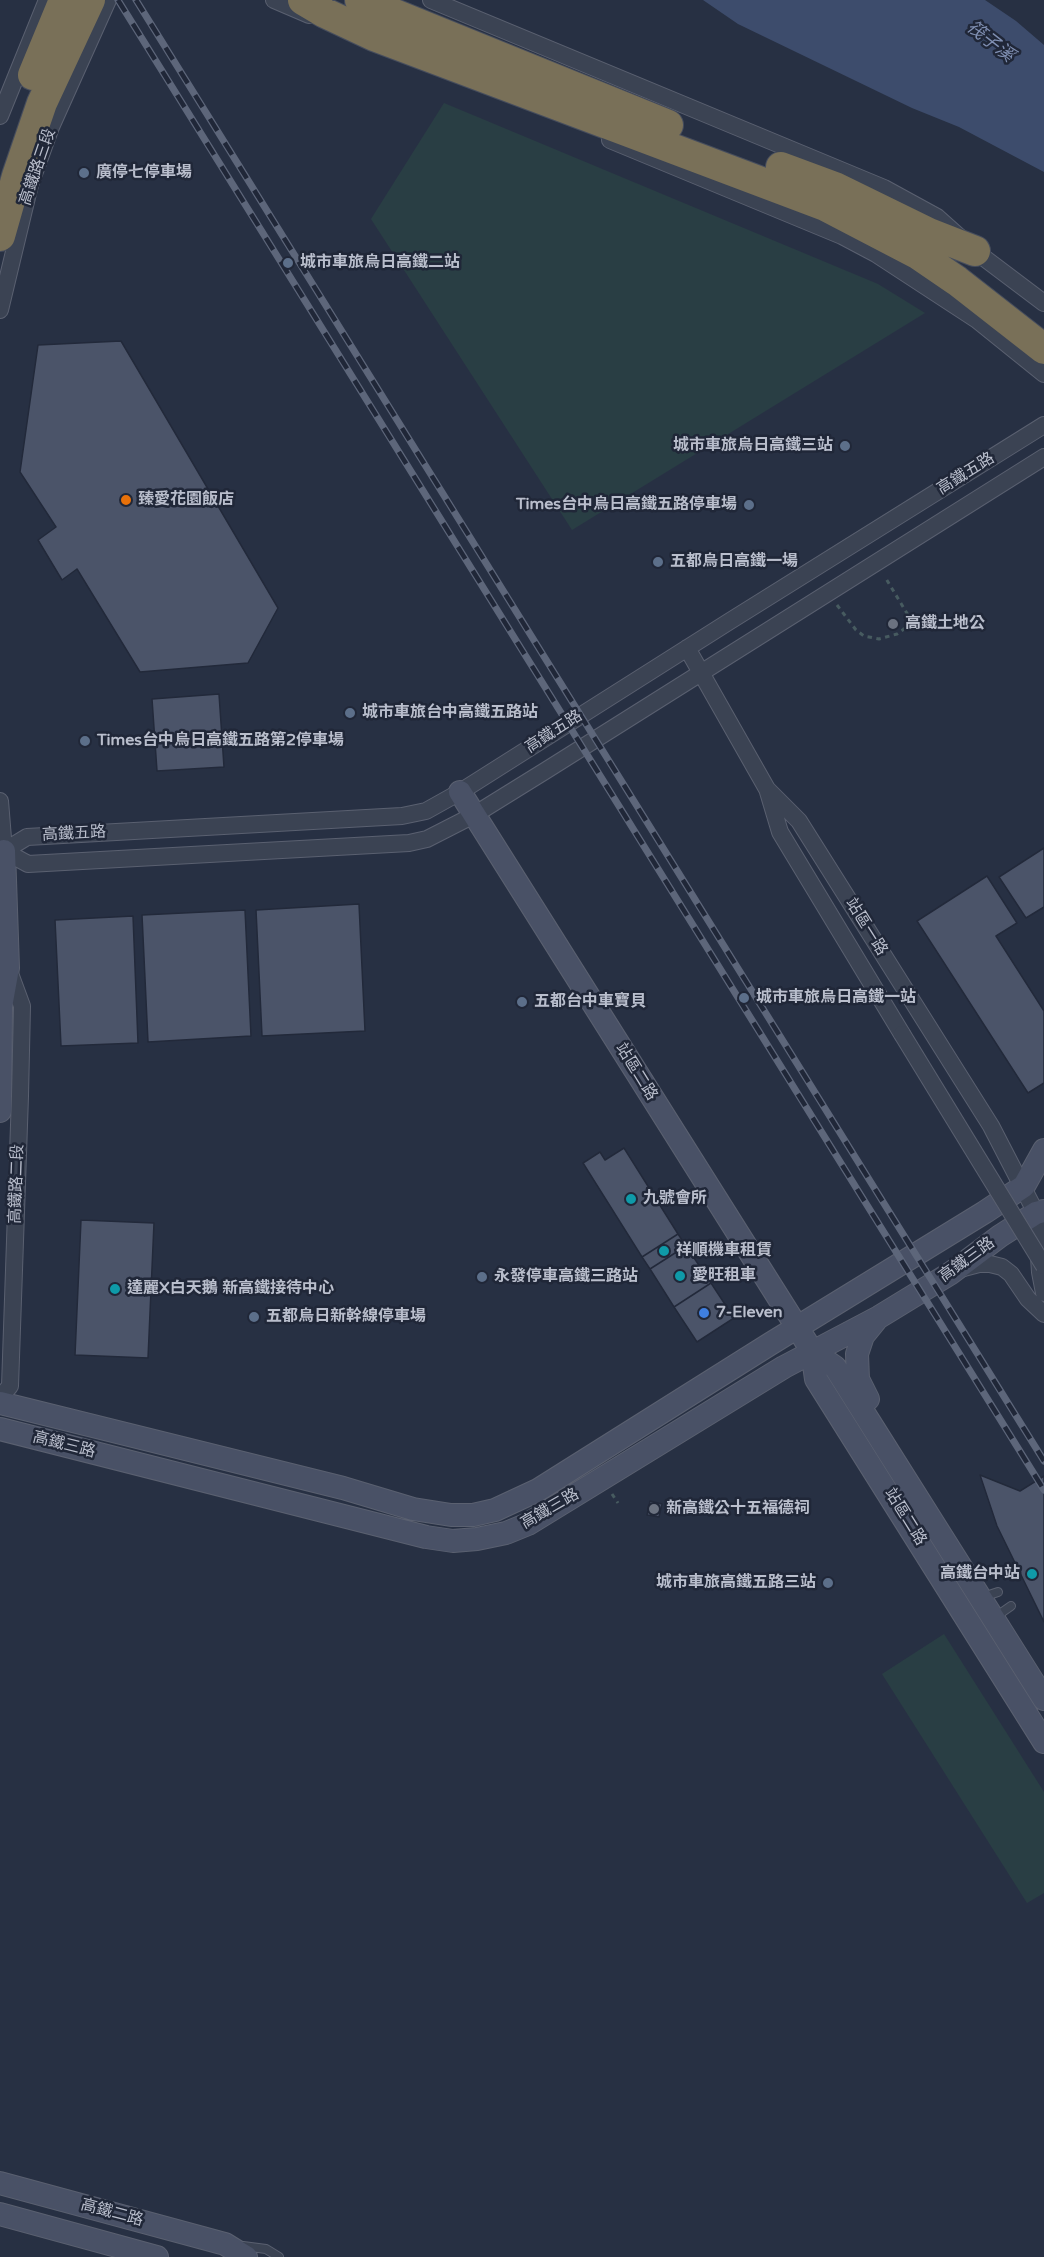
<!DOCTYPE html>
<meta charset="utf-8">
<style>
body{margin:0}
canvas{display:block;background:#273043}
</style>
<canvas width="1044" height="2257"></canvas>
<script>
const context = document.querySelector('canvas').getContext('2d');
context.lineJoin = 'round';
function fill(path, color) { context.fillStyle = color; context.fill(path, 'evenodd'); }
const shape = rows => new Path2D(rows.map(r => 'M' + r).join(''));
function trace(path, color, width, dash) { context.strokeStyle = color; context.lineWidth = width; context.lineCap = dash ? 'butt' : 'round'; context.setLineDash(dash || []); context.stroke(path); }
function label(font, color, halo, rows, align = 'center') {
  context.font = font + ' "Varela Round","Noto Sans TC",sans-serif'; context.lineWidth = 5; context.setLineDash([]); context.textBaseline = 'middle'; context.strokeStyle = halo; context.fillStyle = color; for (const [text, x, y, turn = 0] of rows) {
    context.save(); context.translate(x, y); context.rotate((+turn || 0) * Math.PI / 180); context.textAlign = isNaN(turn) ? turn : align; if (halo) context.strokeText(text, 0, 0); context.fillText(text, 0, 0); context.restore();
  }
}
fill(shape([
 [444,103,878,284,925,313,572,530,371,219],
 [944,1634,1044,1792,1044,1893,1027,1903,882,1674]
]), '#293e44');
fill(shape([
 [703,0,985,0,1016,21,1044,45,1044,172,959,127,912,108,738,24]
]), '#3d4c6c');
const building = shape([
 [121,341,278,608,248,663,140,672,77,569,62,580,38,540,56,527,20,472,38,345,121,341],
 [219,694,224,767,157,771,152,699,219,694],
 [1044,848,1044,907,1026,918,999,877,1044,848],
 [987,876,1017,923,996,936,1044,1011,1044,1083,1028,1093,917,921,987,876],
 [359,904,365,1031,262,1036,256,910,359,904],
 [245,910,251,1036,148,1042,142,915,245,910],
 [133,916,138,1043,61,1046,55,920,133,916],
 [624,1148,678,1234,642,1257,583,1163,600,1152,605,1160,624,1148],
 [81,1220,154,1223,148,1358,75,1355,81,1220],
 [678,1234,686,1246,650,1269,642,1257,678,1234],
 [686,1246,711,1283,674,1307,650,1269,686,1246],
 [711,1283,734,1318,697,1342,674,1307,711,1283],
 [980,1475,1020,1491,1044,1476,1044,1622,997,1526,980,1475],
 [650,1501,662,1504,659,1517,647,1515,650,1501]
]);
fill(building, '#4b5469');
trace(building, '#22293a', 1.5);
const lane = shape([
 [981,1594,986,1596,998,1592],
 [999,1621,1001,1613,1011,1606],
 [243,2246,266,2249,279,2257]
]);
const street = shape([
 [274,0,309,15],
 [431,0,884,188,937,217,975,251,1044,303],
 [0,116,47,0],
 [610,140,842,236,876,254,977,320,1044,374],
 [0,310,30,185,51,127,108,0],
 [687,648,767,789,799,821,991,1126,1036,1213,1044,1223],
 [768,792,780,832,902,1034],
 [0,801,4,851],
 [0,851,4,851,28,864,409,843,427,839,474,815,545,771,1044,457],
 [4,851,27,837,402,816,426,811,460,792,730,621,1044,425],
 [1036,1213,1040,1272,1044,1293],
 [960,1269,979,1264,990,1264,1002,1267,1011,1274,1028,1299,1044,1314],
 [0,1398,10,1386,20,1096,22,1006,8,968]
]);
const secondary = shape([
 [460,792,812,1351,835,1367,1044,1699],
 [0,1111,1,1007,8,968,4,851],
 [812,1351,816,1379,1044,1742],
 [868,1399,858,1379,857,1354,863,1336,876,1320],
 [0,1403,343,1488,413,1509,451,1515,473,1515,495,1510,538,1490,770,1344,985,1212,1024,1186,1044,1150],
 [0,1429,426,1537,453,1541,477,1539,506,1533,528,1524,784,1367,879,1317,951,1273,1000,1236,1036,1213,1044,1211],
 [0,2183,225,2244,246,2257],
 [0,2214,157,2257]
]);
const highway = shape([
 [303,0,325,13,374,36,825,206,919,255,957,281,1044,349],
 [360,0,668,125],
 [33,75,64,0],
 [781,167,835,187,929,233,975,251],
 [0,236,17,176,42,103,90,0]
]);
trace(lane, '#5a6070', 10);
trace(street, '#5a6070', 18);
trace(secondary, '#5a6070', 24);
trace(highway, '#464d5d', 32);
trace(shape([
 [837,605,856,630,864,636,879,639,897,634,904,629,908,615,885,577],
 [612,1494,618,1503]
]), '#475b60', 3, [4.5, 4.5]);
trace(lane, '#3b4353', 8);
trace(street, '#3b4353', 16);
trace(secondary, '#495166', 22);
trace(highway, '#797058', 30);
const rail = shape([
 [118,0,1044,1490],
 [136,0,1044,1461]
]);
trace(rail, '#5d667a', 7);
trace(rail, '#202738', 4.5, [14]);
const streetBridge = shape([
 [902,1034,1044,1266]
]);
trace(streetBridge, '#5a6070', 18, []);
trace(streetBridge, '#3b4353', 16);
for (const [x, y, r, color] of [
 [84,173,6,"#5c6f8a"],
 [288,263,6,"#5c6f8a"],
 [845,446,6,"#5c6f8a"],
 [126,500,6,"#e8710a"],
 [749,505,6,"#5c6f8a"],
 [658,562,6,"#5c6f8a"],
 [893,624,6,"#6b7280"],
 [350,713,6,"#5c6f8a"],
 [85,741,6,"#5c6f8a"],
 [744,998,6,"#5c6f8a"],
 [522,1002,6,"#5c6f8a"],
 [631,1199,6,"#0f9aa8"],
 [664,1251,6,"#0f9aa8"],
 [680,1276,6,"#0f9aa8"],
 [482,1277,6,"#5c6f8a"],
 [115,1289,6,"#0f9aa8"],
 [704,1313,6,"#3f7fe0"],
 [254,1317,6,"#5c6f8a"],
 [654,1509,6,"#6b7280"],
 [1032,1574,6,"#0f9aa8"],
 [828,1583,6,"#5c6f8a"]
]) { const dot = new Path2D(); dot.arc(x, y, r, 0, 2 * Math.PI); context.fillStyle = color; context.fill(dot); trace(dot, '#202738', 2); }
label('16px', '#b9becc', '#202738', [
 ["高鐵路三段",38,167,-71],
 ["高鐵五路",966,474,-32],
 ["高鐵五路",554,732,-33],
 ["高鐵五路",74,834,-3],
 ["站區一路",866,927,58],
 ["站區二路",636,1072,58],
 ["高鐵路二段",17,1184,-88],
 ["高鐵三路",967,1260,-36],
 ["高鐵三路",64,1445,14],
 ["高鐵三路",550,1509,-30],
 ["站區二路",905,1517,58],
 ["高鐵二路",112,2213,15]
]);
label('bold 16px', '#b9becc', '#202738', [
 ["廣停七停車場",96,173],
 ["城市車旅烏日高鐵二站",300,263],
 ["城市車旅烏日高鐵三站",833,446,"right"],
 ["臻愛花園飯店",138,500],
 ["Times台中烏日高鐵五路停車場",737,505,"right"],
 ["五都烏日高鐵一場",670,562],
 ["高鐵土地公",905,624],
 ["城市車旅台中高鐵五路站",362,713],
 ["Times台中烏日高鐵五路第2停車場",97,741],
 ["城市車旅烏日高鐵一站",756,998],
 ["五都台中車寶貝",534,1002],
 ["九號會所",643,1199],
 ["祥順機車租賃",676,1251],
 ["愛旺租車",692,1276],
 ["永發停車高鐵三路站",494,1277],
 ["達麗X白天鵝 新高鐵接待中心",127,1289],
 ["7-Eleven",716,1313],
 ["五都烏日新幹線停車場",266,1317],
 ["新高鐵公十五福德祠",666,1509],
 ["高鐵台中站",1020,1574,"right"],
 ["城市車旅高鐵五路三站",816,1583,"right"]
], 'left');
label('italic 18px', '#8090b3', '#202738', [
 ["筏子溪",990,42,38]
]);
</script>
